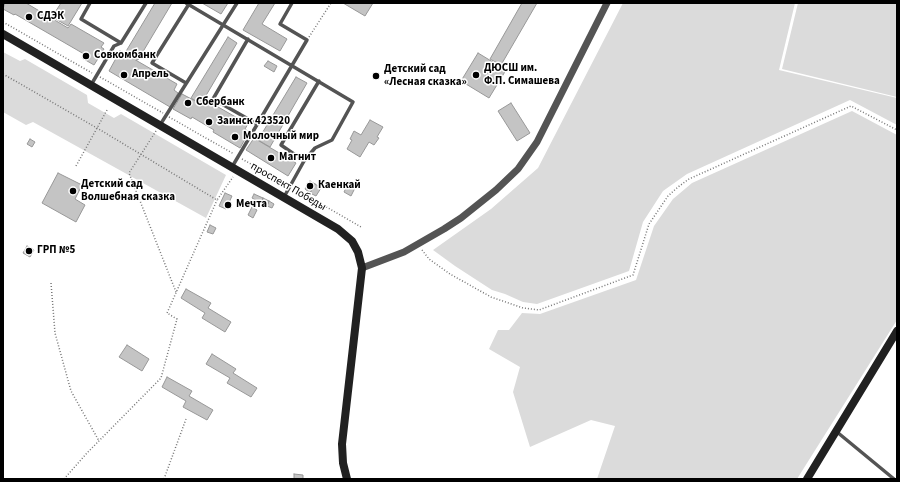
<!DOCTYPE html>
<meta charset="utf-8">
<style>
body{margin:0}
#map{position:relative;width:900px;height:482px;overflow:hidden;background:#fff;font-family:"Source Sans 3",sans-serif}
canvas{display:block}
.frame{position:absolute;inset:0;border:4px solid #000;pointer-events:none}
</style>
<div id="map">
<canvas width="900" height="482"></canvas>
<div class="frame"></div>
</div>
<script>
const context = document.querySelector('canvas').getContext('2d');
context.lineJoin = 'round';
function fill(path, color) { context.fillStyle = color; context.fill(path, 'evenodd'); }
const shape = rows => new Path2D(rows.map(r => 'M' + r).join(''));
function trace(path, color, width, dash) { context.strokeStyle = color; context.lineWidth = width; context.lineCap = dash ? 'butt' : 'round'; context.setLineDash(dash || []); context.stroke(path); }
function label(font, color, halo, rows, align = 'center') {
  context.font = font + ' "Source Sans 3",sans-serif'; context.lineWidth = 3; context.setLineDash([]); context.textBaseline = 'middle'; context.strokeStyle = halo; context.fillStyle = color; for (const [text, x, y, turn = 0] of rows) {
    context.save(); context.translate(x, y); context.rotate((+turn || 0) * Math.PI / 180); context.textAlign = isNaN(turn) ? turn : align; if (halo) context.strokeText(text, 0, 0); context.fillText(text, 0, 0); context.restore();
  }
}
fill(shape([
 [623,3,795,3,779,70,897,98,897,125,850,100,687,174,663,191,643,222,629,271,537,304,523,302,505,294,492,290,455,266,433,250,491,209,538,168],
 [798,3,897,3,897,97,782,69],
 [3,52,20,61,25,59,87,95,88,103,114,118,121,114,226,175,206,218,33,122,26,125,3,112],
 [852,111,897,135,897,320,797,479,597,479,615,426,591,420,530,447,513,392,520,367,489,349,498,330,509,330,522,313,540,314,636,280,654,226,673,199,692,183]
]), '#dbdbdb');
const building = shape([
 [5,3,26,3,68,28,71,24,104,43,101,47,104,49,94,65,82,58,84,54,15,14,14,15,3,9,5,3],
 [61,3,82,3,68,26,52,17,61,3],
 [155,3,172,3,138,60,125,53,155,3],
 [202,3,228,3,221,14,202,3],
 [259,3,275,3,262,24,287,39,280,51,243,30,259,3],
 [343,3,373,3,365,16,343,3],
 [522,3,537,3,501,65,490,59,522,3],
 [228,37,237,43,201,104,191,98,228,37],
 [120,51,177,84,174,90,178,93,170,107,109,71,120,51],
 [478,53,506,70,489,98,461,81,478,53],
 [268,61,277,66,274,72,264,66,268,61],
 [296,77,307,83,270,147,258,140,296,77],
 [182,94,201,104,204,99,248,124,245,129,249,132,240,148,213,132,214,130,192,117,191,119,173,109,182,94],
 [511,103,530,133,517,141,498,111,511,103],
 [370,120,383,127,377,137,379,138,374,145,369,142,360,157,347,149,352,140,350,139,354,131,361,135,370,120],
 [254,138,296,163,288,176,246,150,254,138],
 [30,139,35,142,32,147,27,144,30,139],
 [58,173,82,185,75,199,85,205,76,222,42,203,58,173],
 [310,181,315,184,310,193,305,189,310,181],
 [315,184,321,188,316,196,310,193,315,184],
 [348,184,355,188,351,196,344,192,348,184],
 [225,193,232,196,226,209,219,206,225,193],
 [254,194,263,198,261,203,252,198,254,194],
 [263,198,269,201,267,206,261,203,263,198],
 [269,201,274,204,272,208,267,206,269,201],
 [252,207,257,210,253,218,248,215,252,207],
 [210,225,216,228,213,234,207,232,210,225],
 [27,246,34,250,30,257,23,253,27,246],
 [186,289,211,303,208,308,231,322,225,332,202,318,205,313,181,298,186,289],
 [127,345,149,359,142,371,119,357,127,345],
 [212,354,236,369,233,373,257,388,251,397,227,383,230,378,206,364,212,354],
 [167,377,192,391,189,396,213,410,207,420,183,407,186,401,162,387,167,377],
 [294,474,303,475,303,479,294,479,294,474]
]);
fill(building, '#c4c4c4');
trace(building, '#989898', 1);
trace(shape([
 [3,22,92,73],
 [309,37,331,3],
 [3,74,97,128,217,200,233,177],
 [100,77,163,113],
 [169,117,234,154],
 [156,131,129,173,176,292],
 [242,159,286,184],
 [76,166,107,110],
 [295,189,361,227],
 [422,250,429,259,450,274,491,297,523,308,539,310,633,275,649,224,668,196,678,187,689,179,851,106,897,130],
 [51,283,55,333,71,391,99,441],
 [64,479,87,453,161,378,177,319,167,313,217,200],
 [164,479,186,419]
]), '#767676', 1.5, [1, 2]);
trace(shape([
 [90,3,81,19,121,43],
 [186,3,353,102,332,140,315,148,304,161,284,197],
 [248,39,213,99,257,124],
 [186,83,152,63,189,4],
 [91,85,114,46,121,43,146,3],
 [160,125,237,3],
 [304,161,281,145,319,81],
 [232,167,307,40,280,24,292,3],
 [837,432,894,479]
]), '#545454', 3.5);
trace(shape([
 [362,268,404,252,444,229,461,218,496,190,518,169,537,142,607,3]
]), '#545454', 7);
trace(shape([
 [3,34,338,229,352,241,358,252,362,268,342,444,343,463,347,479],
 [807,479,897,331]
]), '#212121', 8);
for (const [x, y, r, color] of [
 [29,17,4,"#000"],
 [86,56,4,"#000"],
 [124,75,4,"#000"],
 [476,75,4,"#000"],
 [376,76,4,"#000"],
 [188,103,4,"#000"],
 [209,122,4,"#000"],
 [235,137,4,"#000"],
 [271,158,4,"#000"],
 [310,186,4,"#000"],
 [73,191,4,"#000"],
 [228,205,4,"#000"],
 [29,251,4,"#000"]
]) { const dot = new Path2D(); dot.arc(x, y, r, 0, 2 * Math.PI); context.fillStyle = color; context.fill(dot); trace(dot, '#fff', 1.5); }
label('bold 11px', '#000', '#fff', [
 ["СДЭК",37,17],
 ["Совкомбанк",94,56],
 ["ДЮСШ им.",484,69],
 ["Ф.П. Симашева",484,82],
 ["Детский сад",384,70],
 ["«Лесная сказка»",384,83],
 ["Апрель",132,75],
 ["Сбербанк",196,103],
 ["Заинск 423520",217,122],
 ["Молочный мир",243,137],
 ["Магнит",279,158],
 ["Детский сад",81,185],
 ["Волшебная сказка",81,198],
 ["Каенкай",318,186],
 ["Мечта",236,205],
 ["ГРП №5",37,251]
], 'left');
label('11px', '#000', '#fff', [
 ["проспект Победы",288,187,30]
]);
</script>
